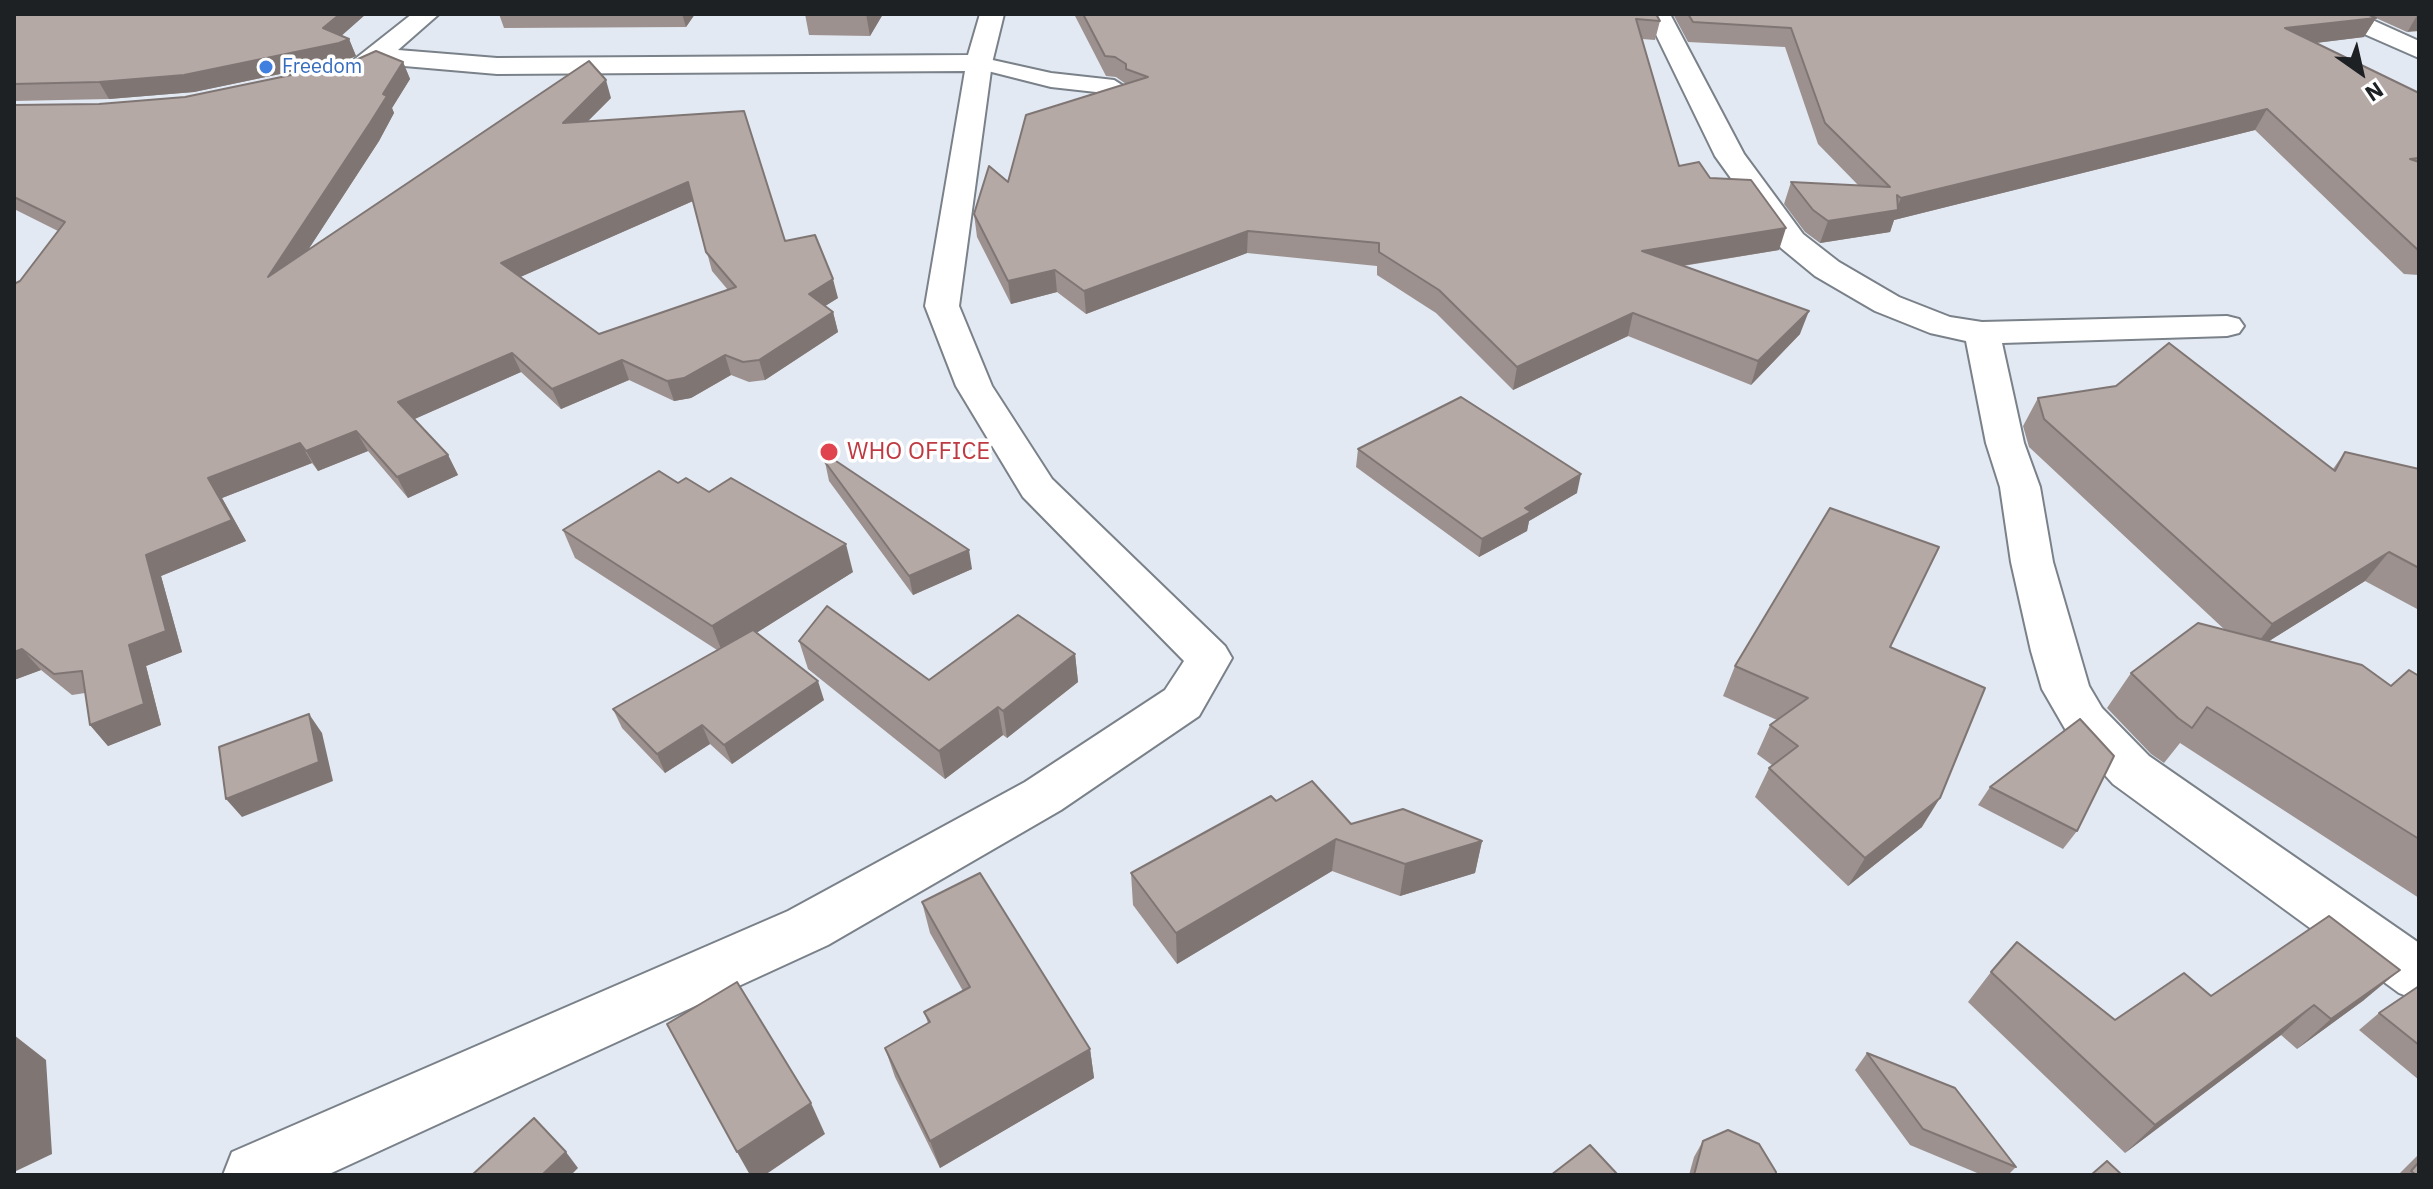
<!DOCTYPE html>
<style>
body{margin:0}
#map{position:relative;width:2433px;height:1189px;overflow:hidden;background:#e2e9f2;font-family:"IBM Plex Sans",sans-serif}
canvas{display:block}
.frame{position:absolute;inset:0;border:16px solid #1e2124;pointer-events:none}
.north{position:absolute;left:2321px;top:32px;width:80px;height:80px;-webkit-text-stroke:6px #fff;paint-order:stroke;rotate:146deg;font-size:22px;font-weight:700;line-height:32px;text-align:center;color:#1e2124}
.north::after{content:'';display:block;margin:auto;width:28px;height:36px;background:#1e2124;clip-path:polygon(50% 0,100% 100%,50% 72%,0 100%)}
</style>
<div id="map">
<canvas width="2433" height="1189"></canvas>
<div class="frame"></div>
<div class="north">N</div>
</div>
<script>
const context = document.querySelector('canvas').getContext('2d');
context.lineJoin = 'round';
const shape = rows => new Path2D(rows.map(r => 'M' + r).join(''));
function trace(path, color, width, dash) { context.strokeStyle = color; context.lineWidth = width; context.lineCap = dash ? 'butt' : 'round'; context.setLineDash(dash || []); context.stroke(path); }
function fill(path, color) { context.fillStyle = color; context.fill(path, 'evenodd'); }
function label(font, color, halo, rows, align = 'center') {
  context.font = font + ' "IBM Plex Sans",sans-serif'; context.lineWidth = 7; context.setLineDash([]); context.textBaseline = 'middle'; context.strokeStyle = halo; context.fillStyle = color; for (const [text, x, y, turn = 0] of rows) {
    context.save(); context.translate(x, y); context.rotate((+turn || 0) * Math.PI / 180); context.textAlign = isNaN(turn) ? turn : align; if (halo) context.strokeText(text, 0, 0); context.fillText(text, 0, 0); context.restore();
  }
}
const service = shape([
 [979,57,1051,73,1114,80,1125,87,1114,94,1051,87,972,67,968,63,979,57]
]);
const minor = shape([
 [412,14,439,14,398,50,497,58,968,55,980,14,1004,14,992,63,959,306,992,386,1052,479,1225,646,1232,658,1199,716,1061,810,828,945,327,1175,223,1175,232,1152,788,911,1025,782,1165,690,1184,661,1023,497,956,386,925,306,965,71,497,74,381,64,373,71,355,71,351,65,355,59,412,14],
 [1646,14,1670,14,1744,154,1803,234,1839,262,1899,297,1950,317,1982,322,2227,316,2239,319,2244,326,2239,333,2227,336,2002,343,2024,443,2040,487,2053,562,2089,686,2102,708,2149,756,2419,943,2419,1001,2399,993,2113,784,2068,734,2042,689,2031,651,2011,562,2000,487,1986,443,1966,341,1930,333,1875,311,1815,276,1781,248,1715,156,1646,14],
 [2327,14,2359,14,2419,41,2419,58,2330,19,2327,14]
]);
trace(service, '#7a8189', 4);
trace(minor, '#7a8189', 4);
fill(service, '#fff');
fill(minor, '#fff');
fill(shape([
 [14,14,366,14,341,36,349,39,356,56,347,60,194,92,109,99,14,101],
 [499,14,695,14,686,27,504,28],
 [805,14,883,14,870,36,809,35],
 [1074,14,1656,14,1660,21,1655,40,1642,39,1679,166,1710,178,1779,250,1683,266,1800,334,1751,385,1628,336,1513,390,1436,313,1377,275,1377,266,1247,253,1086,314,1057,292,1011,304,977,237,974,214,1008,182,1126,84,1116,77,1106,76],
 [1673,14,2419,14,2407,32,2376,18,2364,37,2316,43,2419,93,2419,275,2404,274,2255,130,1894,220,1890,232,1820,243,1805,232,1784,204,1791,182,1858,185,1818,144,1785,47,1688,42],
 [403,62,410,79,392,108,394,113,379,141,308,250,611,98,588,121,785,241,838,298,825,306,833,312,838,332,765,380,749,382,731,375,691,398,674,401,629,380,561,409,521,372,414,419,448,455,458,475,408,498,368,451,318,471,312,463,222,498,246,541,161,576,182,652,146,666,161,725,108,746,90,725,85,693,72,695,41,670,14,680,20,281,58,231,14,209,14,105,99,104,185,97],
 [693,201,712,271,728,290,599,334,520,277],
 [2038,398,2333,469,2345,452,2419,469,2419,610,2365,581,2269,641,2391,686,2419,676,2419,898,2180,743,2164,763,2151,754,2107,708,2131,673,2225,630,2029,447,2023,426],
 [1358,449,1577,493,1529,521,1527,531,1479,557,1356,467],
 [825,462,972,569,913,595,829,481],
 [678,483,709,492,853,572,756,633,824,700,732,764,710,744,665,773,622,728,613,709,717,650,575,558,563,530],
 [799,641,929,680,1075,654,1078,682,1007,738,1003,735,945,779,808,669],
 [1890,647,1922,827,1848,886,1755,797,1769,768,1772,765,1757,754,1770,725,1777,720,1723,696,1735,666],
 [1990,787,2077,831,2063,849,1978,805],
 [1276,801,1351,824,1482,841,1475,873,1400,896,1332,871,1177,964,1133,905,1131,873],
 [922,902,1090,1049,1094,1078,940,1168,895,1077,885,1048,928,1023,924,1012,963,991,930,933],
 [1991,972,2115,1020,2211,996,2364,1000,2297,1049,2281,1035,2125,1153,1968,1002],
 [2419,986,2419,1080,2359,1030,2379,1013],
 [1867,1053,2016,1167,2008,1175,1982,1175,1910,1145,1855,1070],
 [1703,1141,1776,1175,1689,1175,1694,1157],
 [2419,1154,2419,1175,2398,1175]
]), '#9c918f');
fill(shape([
 [340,14,366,14,331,45,323,28],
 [682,14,695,14,686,27],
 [866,14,883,14,870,36],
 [2418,14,2419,14,2419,31,2407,32],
 [2376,18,2364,37,2274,48,2285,28],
 [349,39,356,56,347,60,194,92,109,99,99,82],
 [403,62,410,79,392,108,394,113,379,141,278,296,268,277],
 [606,80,611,98,569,140,563,123],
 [2267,109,2255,130,1894,220,1890,232,1820,243,1828,221,1896,210,1901,198],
 [688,182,693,201,509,282,501,263],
 [1786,228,1779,250,1636,273,1642,251],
 [1248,231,1247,253,1086,314,1084,291],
 [1055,270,1057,292,1011,304,1008,281],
 [833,279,838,298,814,313,809,294],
 [1809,311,1800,334,1751,385,1758,361],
 [833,312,838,332,765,380,759,360],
 [1633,313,1628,336,1513,390,1517,367],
 [512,353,521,372,408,422,398,402],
 [725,355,731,375,691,398,674,401,667,381],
 [622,360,629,380,561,409,552,389],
 [356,431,368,451,318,471,306,451],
 [300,443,312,463,222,498,246,541,161,576,182,652,146,666,161,725,108,746,90,725,129,645,146,555,208,478],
 [448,455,458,475,408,498,397,477],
 [1581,474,1577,493,1529,521,1527,531,1479,557,1482,539,1525,508],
 [846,544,853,572,723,654,712,626],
 [969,550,972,569,913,595,909,576],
 [2389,552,2365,581,2250,653,2272,624],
 [22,649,41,670,14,680,14,652],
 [1075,654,1078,682,1007,738,1003,711],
 [818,681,824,700,732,764,724,745],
 [998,707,1003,735,945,779,939,751],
 [309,714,322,733,333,781,242,817,226,799],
 [702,725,710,744,665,773,657,754],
 [1940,798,1922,827,1848,886,1865,858],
 [1336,839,1332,871,1177,964,1176,933],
 [1482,841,1475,873,1400,896,1405,864],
 [2400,970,2364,1000,2297,1049,2331,1019],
 [2314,1005,2281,1035,2125,1153,2155,1125],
 [14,1035,46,1060,52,1154,14,1172],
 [1090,1049,1094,1078,940,1168,930,1141],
 [811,1103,825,1134,765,1175,750,1175,737,1152],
 [566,1152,578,1168,571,1175,542,1175]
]), '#7f7674');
const building = shape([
 [14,14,340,14,323,28,349,39,339,43,184,75,99,82,14,84,14,14],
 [1083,14,1656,14,1660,21,1636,19,1679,166,1699,162,1710,178,1751,180,1786,228,1642,251,1809,311,1758,361,1633,313,1517,367,1439,290,1379,252,1379,243,1248,231,1084,291,1055,270,1008,281,974,214,989,166,1008,182,1026,115,1148,77,1126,69,1126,64,1115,57,1105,56,1083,14],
 [1688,14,2367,14,2376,18,2285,28,2419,93,2419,158,2410,159,2419,162,2419,251,2267,109,1901,198,1897,195,1898,210,1828,221,1813,210,1791,182,1890,187,1825,123,1791,28,1693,22,1688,14],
 [376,51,403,62,383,94,387,96,370,123,268,277,589,61,606,80,563,123,744,111,785,241,815,235,833,279,809,294,833,312,759,360,743,362,725,355,684,378,667,381,622,360,552,389,512,353,398,402,448,455,397,477,356,431,306,451,300,443,208,478,232,520,146,555,166,631,129,645,144,704,90,725,82,671,54,674,22,649,14,652,14,284,20,281,65,222,14,197,14,105,99,104,185,97,349,63,376,51],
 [688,182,706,252,736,287,599,334,501,263,688,182],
 [2169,343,2335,471,2345,452,2419,469,2419,568,2389,552,2272,624,2044,419,2038,398,2116,386,2169,343],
 [1461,397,1581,474,1525,508,1531,512,1482,539,1358,449,1461,397],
 [830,457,969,550,909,576,825,462,830,457],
 [659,471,678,483,686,478,709,492,731,478,846,544,712,626,563,530,659,471],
 [1830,508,1939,547,1890,647,1985,688,1940,798,1865,858,1769,768,1798,746,1770,725,1808,698,1735,666,1830,508],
 [827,606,929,680,1018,615,1075,654,1003,711,998,707,939,751,799,641,827,606],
 [2198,623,2362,665,2391,686,2409,670,2419,676,2419,839,2207,707,2192,728,2178,718,2131,673,2198,623],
 [753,630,818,681,724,745,702,725,657,754,613,709,753,630],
 [309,714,319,762,226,799,219,747,309,714],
 [2080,719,2114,756,2077,831,1990,787,2080,719],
 [1312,781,1351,824,1403,809,1482,841,1405,864,1336,839,1176,933,1131,873,1271,796,1276,801,1312,781],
 [980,873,1090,1049,930,1141,885,1048,930,1022,924,1012,970,987,922,902,980,873],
 [2329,916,2400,970,2331,1019,2314,1005,2155,1125,1991,972,2017,942,2115,1020,2184,973,2211,996,2329,916],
 [737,982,811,1103,737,1152,667,1024,737,982],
 [2419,986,2419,1045,2379,1013,2419,986],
 [1867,1053,1955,1088,2016,1167,1923,1129,1867,1053],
 [14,1089,16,1128,14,1129,14,1089],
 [534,1118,566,1152,542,1175,472,1175,534,1118],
 [1728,1130,1759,1144,1776,1172,1776,1175,1694,1175,1703,1141,1728,1130],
 [1590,1145,1618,1175,1551,1175,1590,1145],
 [2107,1161,2122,1175,2091,1175,2107,1161],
 [2419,1162,2419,1175,2416,1175,2411,1171,2419,1162]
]);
fill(building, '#b5a9a6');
trace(building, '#7f7674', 2);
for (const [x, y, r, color] of [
 [266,67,8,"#3f7fe0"],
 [829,452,10,"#e0444e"]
]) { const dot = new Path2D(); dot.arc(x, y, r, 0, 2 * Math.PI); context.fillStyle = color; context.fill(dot); trace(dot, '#fff', 3); }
label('20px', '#366cbe', '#fff', [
 ["Freedom",282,67]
], 'left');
label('24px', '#be3a42', '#fff', [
 ["WHO OFFICE",847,452]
], 'left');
</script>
